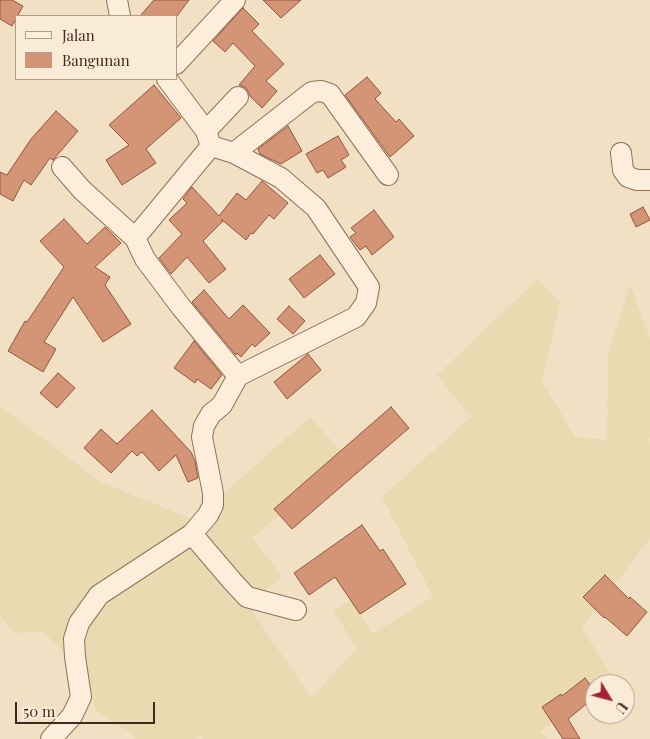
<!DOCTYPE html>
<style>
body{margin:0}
#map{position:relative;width:650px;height:739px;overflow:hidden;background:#f2e0c5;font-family:"Playfair Display",serif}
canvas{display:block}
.legend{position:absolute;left:15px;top:15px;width:162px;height:65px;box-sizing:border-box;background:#f9ebd6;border:1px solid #ae9e8c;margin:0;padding:6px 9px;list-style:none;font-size:15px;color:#3e2a1e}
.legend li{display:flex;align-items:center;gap:10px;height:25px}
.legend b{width:25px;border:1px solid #ae9e8c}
.north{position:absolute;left:585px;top:674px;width:50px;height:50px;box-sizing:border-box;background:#f9ebd6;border:1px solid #ae9e8c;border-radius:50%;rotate:127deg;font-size:14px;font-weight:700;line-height:20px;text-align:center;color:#3e2a1e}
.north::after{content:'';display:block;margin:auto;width:18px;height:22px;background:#a52331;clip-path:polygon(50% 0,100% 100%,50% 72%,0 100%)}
.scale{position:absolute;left:15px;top:702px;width:140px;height:22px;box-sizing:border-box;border:2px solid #3e2a1e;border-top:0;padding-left:6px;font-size:15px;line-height:18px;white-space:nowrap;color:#3e2a1e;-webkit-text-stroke:4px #f9ebd6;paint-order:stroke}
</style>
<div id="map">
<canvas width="650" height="739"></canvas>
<ul class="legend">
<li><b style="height:6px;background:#fceeda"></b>Jalan</li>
<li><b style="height:14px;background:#d49577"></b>Bangunan</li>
</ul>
<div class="north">U</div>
<div class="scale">50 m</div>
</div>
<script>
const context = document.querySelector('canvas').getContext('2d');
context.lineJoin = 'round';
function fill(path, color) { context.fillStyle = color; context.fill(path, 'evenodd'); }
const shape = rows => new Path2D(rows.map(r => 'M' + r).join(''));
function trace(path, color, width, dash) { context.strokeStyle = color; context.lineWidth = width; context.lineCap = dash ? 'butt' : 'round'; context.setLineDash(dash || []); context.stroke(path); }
fill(shape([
 [538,279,560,303,542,381,575,437,607,440,608,354,630,284,650,339,650,438,648,439,650,444,650,538,582,628,614,679,607,684,595,684,595,692,540,731,547,739,204,739,198,735,196,739,135,739,135,735,96,711,82,669,42,631,15,633,0,616,0,406,101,482,194,520,310,417,348,458,252,538,282,576,249,606,311,698,357,648,333,611,351,600,372,634,433,597,382,497,471,417,437,375]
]), '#e9dab1');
const building = shape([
 [0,0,12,0,23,6,12,26,0,19,0,0],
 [154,0,189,0,177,16,140,16,154,0],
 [263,0,301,0,281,18,263,0],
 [243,8,259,24,252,31,284,64,266,81,277,91,262,108,250,96,249,93,246,88,239,85,255,66,233,43,225,52,213,41,243,8],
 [367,77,381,93,375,99,396,122,399,119,414,136,390,157,345,95,367,77],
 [154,85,181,118,146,149,156,163,122,185,106,160,129,145,109,125,154,85],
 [56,111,78,131,53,160,50,158,31,185,24,180,13,201,0,194,0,172,7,175,31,139,56,111],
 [288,126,302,151,281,164,260,154,258,149,288,126],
 [338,136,349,155,341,160,346,167,328,178,323,170,317,173,306,154,338,136],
 [262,181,288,203,274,219,269,215,253,234,251,233,246,240,221,219,223,221,203,241,226,269,209,283,187,257,171,274,159,258,182,234,169,220,187,203,183,199,192,187,219,216,237,193,246,200,262,181],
 [643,207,650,220,636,227,630,214,643,207],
 [374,210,394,237,372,255,366,246,360,250,350,237,356,233,351,228,374,210],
 [64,219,87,244,105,227,121,243,95,267,110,277,105,285,131,324,103,342,73,297,44,342,56,349,43,372,8,351,25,321,27,322,64,267,40,241,64,219],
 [320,255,335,274,304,298,289,279,320,255],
 [204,290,229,319,243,305,270,333,255,347,252,344,241,357,237,353,236,355,192,302,204,290],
 [289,306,305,321,293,334,277,319,289,306],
 [194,341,222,375,211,389,197,379,195,383,174,368,194,341],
 [308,354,321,370,287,399,274,382,308,354],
 [58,373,75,388,57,408,40,393,58,373],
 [391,407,409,428,292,529,274,509,391,407],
 [152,410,191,452,195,461,198,478,188,482,176,455,159,471,142,452,137,456,132,451,111,473,84,448,101,429,117,444,152,410],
 [362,525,380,551,383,549,406,584,360,614,335,577,309,595,294,573,362,525],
 [605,575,629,599,630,597,647,612,627,636,605,617,604,618,583,597,605,575],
 [585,678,595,691,595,697,568,719,580,739,563,739,542,707,561,694,562,696,585,678]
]);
fill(building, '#d49577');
trace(building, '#91553c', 1);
const street = shape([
 [117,0,120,16],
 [176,64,235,0],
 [206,131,238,97],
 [211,146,234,153,281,178,316,208,369,287,366,303,356,317,238,376],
 [234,153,312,92,321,91,330,94,388,175],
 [621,153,623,170,628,177,637,180,650,180],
 [62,167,82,190,135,238],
 [192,534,233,582,247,597,296,610],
 [51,739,72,716,81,697,75,657,74,639,79,623,99,595,192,534,208,515,213,505,213,493,202,437,204,426,211,414,222,405,238,376,181,307,145,259,135,238,211,146,206,131,167,79]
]);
trace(street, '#907059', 22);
trace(street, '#fceeda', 20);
</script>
